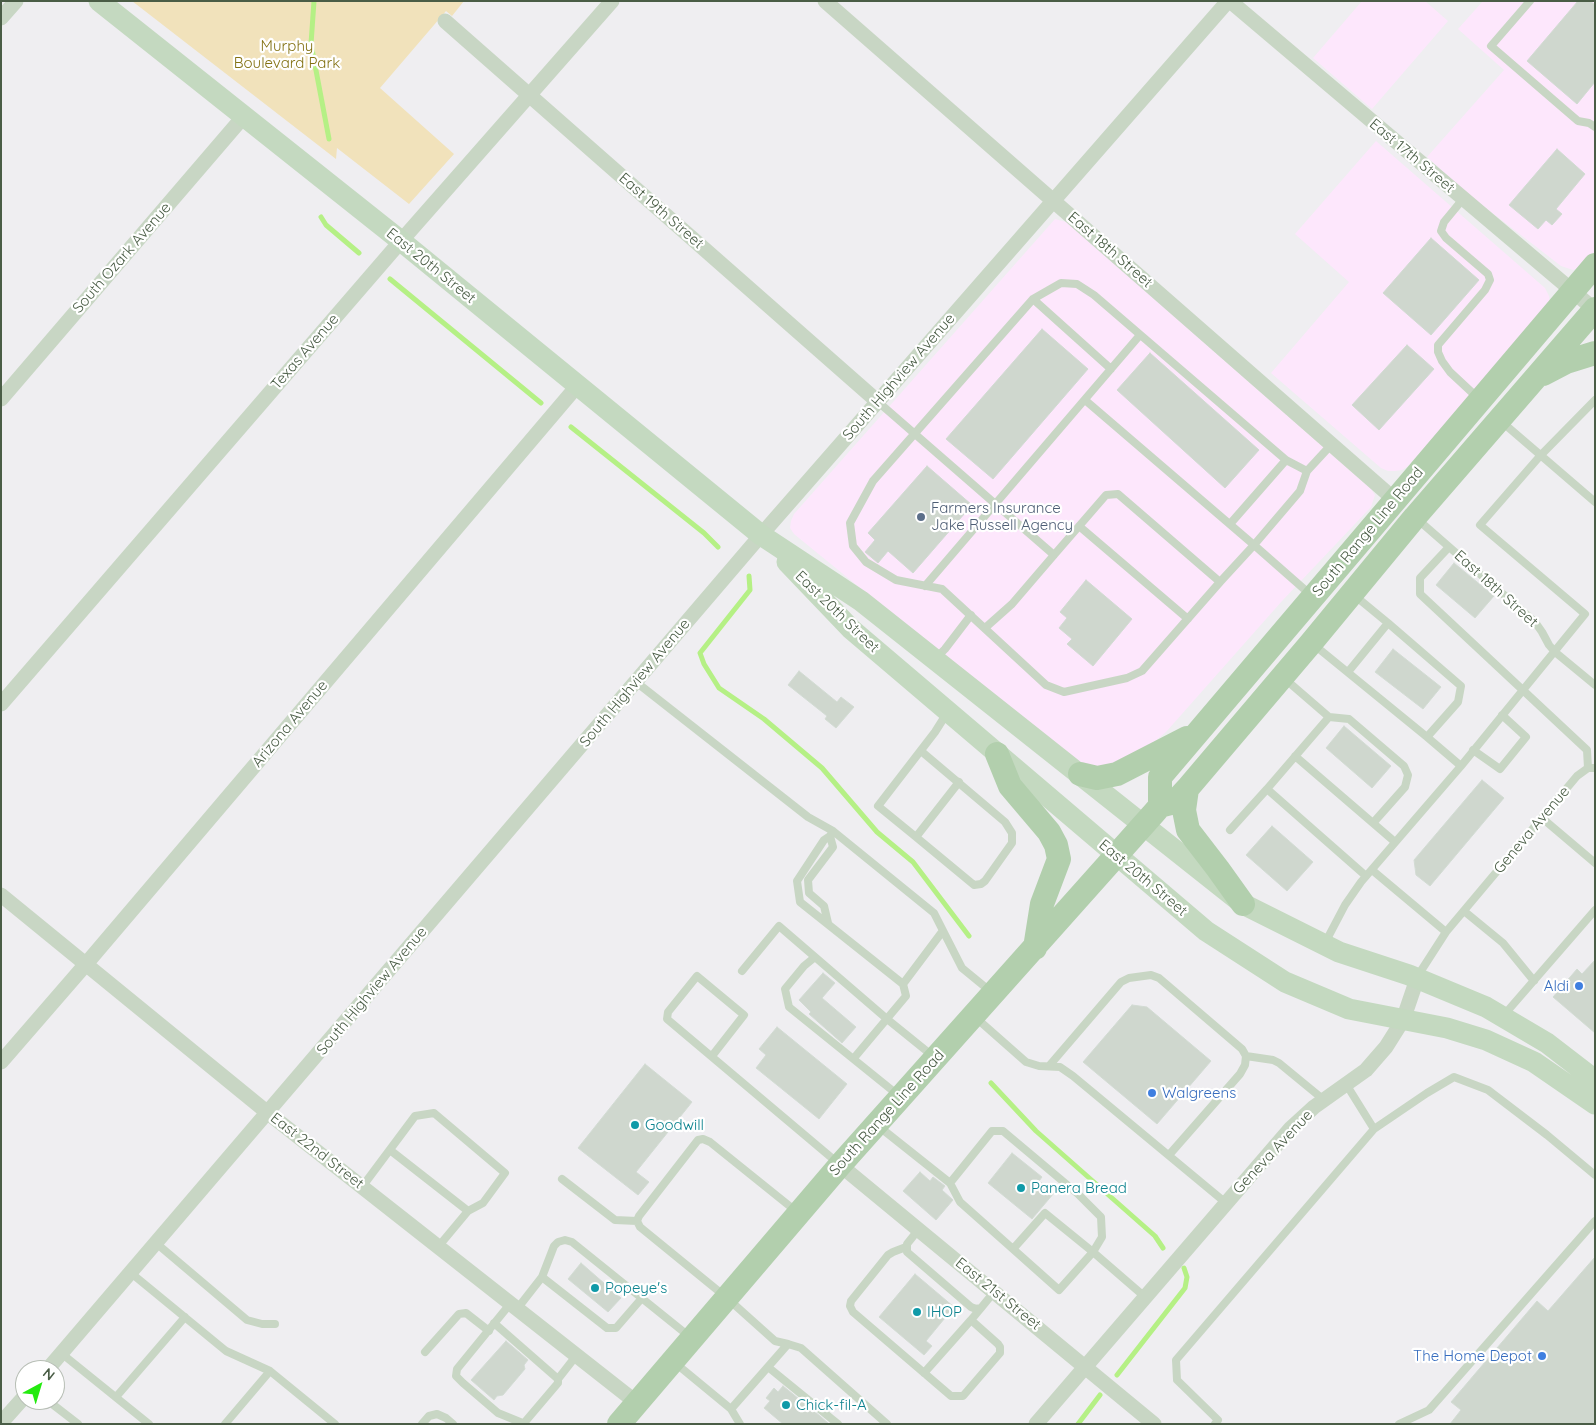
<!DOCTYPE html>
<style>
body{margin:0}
#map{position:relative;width:1596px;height:1425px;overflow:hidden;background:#efeef1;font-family:Quicksand,sans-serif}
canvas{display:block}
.frame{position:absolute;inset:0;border:2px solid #4a5d46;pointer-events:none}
.north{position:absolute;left:15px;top:1360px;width:50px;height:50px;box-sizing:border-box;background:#fff;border:1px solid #b7beb5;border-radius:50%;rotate:39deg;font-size:14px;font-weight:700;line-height:20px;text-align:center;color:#4a5d46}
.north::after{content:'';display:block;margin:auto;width:18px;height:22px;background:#24ea10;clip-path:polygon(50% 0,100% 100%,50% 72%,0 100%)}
</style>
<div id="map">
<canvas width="1596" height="1425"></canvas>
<div class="frame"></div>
<div class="north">N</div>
</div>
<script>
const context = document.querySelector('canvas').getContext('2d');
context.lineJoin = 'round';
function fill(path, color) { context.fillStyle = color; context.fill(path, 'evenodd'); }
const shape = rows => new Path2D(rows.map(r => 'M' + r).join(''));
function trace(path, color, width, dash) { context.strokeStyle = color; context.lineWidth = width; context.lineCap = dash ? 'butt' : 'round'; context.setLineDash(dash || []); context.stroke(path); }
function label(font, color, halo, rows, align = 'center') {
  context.font = font + ' Quicksand,sans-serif'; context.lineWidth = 4.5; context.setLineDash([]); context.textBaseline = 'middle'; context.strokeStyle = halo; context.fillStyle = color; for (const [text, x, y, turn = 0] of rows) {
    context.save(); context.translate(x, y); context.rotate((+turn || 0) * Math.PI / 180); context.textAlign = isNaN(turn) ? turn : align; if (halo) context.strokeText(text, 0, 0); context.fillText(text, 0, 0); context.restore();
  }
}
fill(shape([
 [1362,1,1425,1,1448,21,1372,109,1313,58],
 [1483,1,1595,1,1595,252,1584,265,1579,268,1573,270,1561,266,1473,198,1427,157,1504,70,1458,29],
 [1376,141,1545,288,1549,296,1550,303,1545,310,1408,466,1402,470,1395,471,1388,471,1381,468,1271,373,1349,282,1295,234],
 [1055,219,1066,222,1371,489,1375,495,1371,507,1282,601,1166,732,1123,767,1112,770,1081,763,967,675,794,534,790,528,791,521,794,514]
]), '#fde7fc');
fill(shape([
 [132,1,464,1,452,16,446,11,380,88,454,154,409,204,337,148,336,159]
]), '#f1e2bb');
trace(shape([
 [314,1,311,44,329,139],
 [321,217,326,225,359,253],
 [390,279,541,403],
 [571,427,704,533,718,547],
 [749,576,750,590,700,653,704,664,719,688,764,719,822,768,877,832,913,862,969,936],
 [991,1083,1036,1131,1155,1236,1163,1248],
 [1117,1375,1185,1288,1187,1277,1184,1268],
 [1078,1424,1100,1395]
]), '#b5f085', 5);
const building = shape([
 [1578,1,1590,1,1595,5,1595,82,1577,104,1527,61,1578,1],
 [1557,149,1585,174,1556,209,1562,214,1552,225,1546,220,1538,229,1509,205,1557,149],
 [1431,238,1479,280,1431,335,1383,293,1431,238],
 [1042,329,1088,369,993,479,946,439,1042,329],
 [1407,345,1434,369,1379,430,1352,405,1407,345],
 [1150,353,1259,450,1225,488,1117,390,1150,353],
 [927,466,972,505,913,573,888,551,878,563,865,552,875,540,868,533,927,466],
 [1454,563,1494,596,1475,618,1436,585,1454,563],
 [1086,580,1132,619,1093,666,1067,644,1072,639,1059,628,1067,618,1060,612,1086,580],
 [1393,649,1441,687,1423,709,1375,672,1393,649],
 [799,671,837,702,841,697,854,707,836,728,825,719,827,716,788,685,799,671],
 [1344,726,1391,766,1372,788,1326,748,1344,726],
 [1482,780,1504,798,1430,886,1416,875,1414,860,1482,780],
 [1272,826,1313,862,1287,891,1246,855,1272,826],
 [1595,960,1595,1033,1553,997,1577,969,1582,974,1595,960],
 [823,973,835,983,822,998,856,1027,842,1043,809,1014,811,1012,799,1000,823,973],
 [1132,1005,1147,1007,1211,1061,1157,1124,1083,1062,1132,1005],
 [777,1027,847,1084,819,1119,756,1068,766,1055,759,1049,777,1027],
 [645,1064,692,1102,636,1172,649,1182,638,1195,578,1148,645,1064],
 [1012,1153,1042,1177,1039,1181,1054,1193,1032,1219,988,1183,1012,1153],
 [920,1172,930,1181,933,1177,945,1186,942,1190,953,1200,936,1220,903,1191,920,1172],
 [1595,1257,1595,1424,1450,1424,1461,1410,1451,1402,1537,1301,1548,1311,1595,1257],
 [581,1263,621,1298,608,1312,568,1279,581,1263],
 [915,1274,954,1307,926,1341,932,1346,924,1355,879,1317,915,1274],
 [506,1341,528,1360,524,1365,525,1369,503,1395,497,1396,494,1400,471,1380,506,1341],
 [783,1386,820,1416,829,1424,783,1424,764,1408,770,1401,766,1398,774,1388,778,1392,783,1386]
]);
fill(building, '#cfd7ce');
trace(building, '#d2dbd3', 1);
trace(shape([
 [1530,1,1491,46,1578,121,1589,123,1595,127],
 [1463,199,1444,222,1441,231,1446,238,1488,274,1490,280,1485,290,1438,345,1438,352,1442,361,1450,372,1479,399],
 [1033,299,1111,369],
 [1085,400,1254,545,1300,491,1307,471,1331,445],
 [877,401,1054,555,1106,495,1118,494,1220,582,1254,545,1312,596],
 [1502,422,1595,502],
 [1416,518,1535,622,1542,632,1549,645,1555,652,1595,685],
 [1230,524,1286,460],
 [1079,526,1188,619],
 [1449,547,1420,578,1420,594,1587,750,1588,768],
 [1220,582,1142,671,1127,678,1064,692,1046,685,942,589,896,580,866,562,853,546,850,523,873,481,1033,299,1061,283,1077,284,1094,295,1286,460,1307,471],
 [925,586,1140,335],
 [985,628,1012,604,1054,555],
 [1313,644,1427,737,1458,702,1461,686,1388,623],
 [936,658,945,649,971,615],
 [1348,672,1388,623,1354,595],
 [636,682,808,817,833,831,934,913,962,968,990,991],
 [947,713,935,732,878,806,916,837,959,782],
 [1329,717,1349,719,1404,766,1408,775,1405,787,1373,823],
 [1473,750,1500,769,1526,737,1502,715],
 [1295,756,1395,842],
 [1461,766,1585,614,1480,525,1540,456,1595,400],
 [1267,789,1329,717,1285,679],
 [1542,818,1595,863],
 [1230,830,1267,789,1366,876],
 [833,831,830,836,824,840,797,881,800,902,903,984,906,996,854,1058],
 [916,837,974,885,981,884,985,881,1012,843,1012,833,1005,822,921,751],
 [1372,870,1446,932],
 [1464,911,1503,943,1534,981],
 [828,923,824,906,809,893,808,880,833,847,830,836],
 [1325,943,1345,905,1361,882,1461,766,1427,737],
 [742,971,779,926,815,957],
 [1417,977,1446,932,1577,776,1588,768,1595,768],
 [903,984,942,932],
 [1504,1015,1595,910],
 [975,1017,1026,1062,1039,1066,1060,1067,1073,1076,1226,1203],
 [712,1056,744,1015,697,976,668,1012,667,1019,839,1164],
 [1246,1056,1273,1060,1279,1063,1324,1100],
 [1049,1066,1121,982,1129,978,1151,975,1159,978,1242,1049,1246,1056,1245,1065,1240,1074,1169,1155],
 [1346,1084,1374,1129],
 [898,1095,789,1007,785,989,804,966,815,957,887,1019,934,1057],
 [877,1125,950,1183],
 [390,1150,468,1211],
 [562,1179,615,1220,637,1221],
 [362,1187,415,1116,434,1113,505,1173,483,1203,468,1211,438,1247],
 [919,1229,907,1244,907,1252,971,1307,976,1309,981,1308,994,1292],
 [156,1243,247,1320,262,1324,275,1324],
 [906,1247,893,1252,888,1255,851,1301,850,1306,853,1312,951,1396,963,1396,1000,1353,1000,1347,998,1344,971,1320,981,1308],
 [1013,1249,960,1202,950,1183,992,1131,1003,1131,1078,1194,1101,1217,1102,1237,1093,1252,1059,1290,1013,1249,1045,1213,1093,1252,1145,1297],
 [131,1273,226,1351,270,1371,335,1424],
 [542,1277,607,1328,616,1328,642,1298],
 [510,1304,457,1369,456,1376,463,1383,498,1413,525,1424],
 [517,1309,542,1277,554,1246,558,1242,565,1240,572,1242,690,1337],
 [494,1323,558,1379],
 [788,1344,775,1341,727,1298,640,1227,637,1221,639,1216,698,1140,703,1139,710,1142,797,1212],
 [425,1352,459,1314,466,1313,489,1331],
 [61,1353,149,1424],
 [674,1362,731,1409],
 [768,1367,838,1424],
 [924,1373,971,1320],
 [116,1397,185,1317],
 [47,1400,78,1424],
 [524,1423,558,1383,558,1379,576,1356],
 [225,1424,270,1371],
 [422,1424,429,1416,437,1414,446,1418,453,1424],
 [740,1424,731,1409,788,1344,801,1348,887,1424],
 [1215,1424,1218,1420,1177,1380,1176,1360,1374,1129,1427,1093,1454,1077,1488,1090,1547,1135,1595,1175],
 [1399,1424,1429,1410,1595,1221]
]), '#c8d6c4', 8);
trace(shape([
 [825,1,1395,500],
 [1230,1,1595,310],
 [1,18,16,1],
 [445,21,877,401],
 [1,399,244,116],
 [1,704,401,241,612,1],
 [1,895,268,1113,637,1403],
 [1,1062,86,964,578,385],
 [840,1165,1154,1424],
 [47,1370,761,535,1228,1],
 [1,1423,25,1396],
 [1036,1424,1291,1128,1314,1107,1366,1070,1386,1047,1403,1020,1417,979]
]), '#c8d6c4', 15);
trace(shape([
 [99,1,401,241,761,535,861,601,1243,904,1339,952,1409,975,1486,1007,1547,1043,1595,1080],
 [787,562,851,629,1206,931,1285,982,1349,1009,1447,1028,1486,1040,1534,1062,1595,1104]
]), '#c4d9c0', 21);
trace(shape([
 [1543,374,1566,362,1595,353],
 [997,754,1010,786,1049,832,1056,845,1059,859,1042,904,1035,948],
 [1080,774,1097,778,1117,774,1187,738],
 [1187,789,1184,810,1188,830,1218,869,1243,904],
 [1160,806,1175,802,1187,789,1311,643,1415,517,1595,309],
 [619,1424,840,1165,1154,813,1160,806,1160,777,1595,265]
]), '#b2cfad', 24);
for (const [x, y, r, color] of [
 [921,517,5,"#5c6f8a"],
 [1579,986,5,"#3f7fe0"],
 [1152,1093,5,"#3f7fe0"],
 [635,1125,5,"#0f9aa8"],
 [1021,1188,5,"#0f9aa8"],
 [595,1288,5,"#0f9aa8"],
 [917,1312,5,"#0f9aa8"],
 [1542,1356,5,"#3f7fe0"],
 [786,1405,5,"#0f9aa8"]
]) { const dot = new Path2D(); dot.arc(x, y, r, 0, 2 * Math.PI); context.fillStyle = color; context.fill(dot); trace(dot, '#fff', 2); }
label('15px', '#837112', '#fff', [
 ["Murphy",287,46],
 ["Boulevard Park",287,63]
]);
label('15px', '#4a5d46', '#fff', [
 ["East 17th Street",1412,156,40],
 ["East 19th Street",661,211,41],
 ["East 18th Street",1110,250,41],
 ["South Ozark Avenue",122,258,-49],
 ["East 20th Street",431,266,39],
 ["Texas Avenue",305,352,-49],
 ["South Highview Avenue",899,377,-49],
 ["South Range Line Road",1368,532,-50],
 ["East 18th Street",1496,589,42],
 ["East 20th Street",837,612,44],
 ["South Highview Avenue",635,683,-50],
 ["Arizona Avenue",290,724,-50],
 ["Geneva Avenue",1532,830,-50],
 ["East 20th Street",1143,878,40],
 ["South Highview Avenue",372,991,-50],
 ["South Range Line Road",887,1113,-48],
 ["East 22nd Street",317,1151,38],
 ["Geneva Avenue",1273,1152,-47],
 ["East 21st Street",998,1294,39]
]);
label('15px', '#4e5e75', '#fff', [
 ["Farmers Insurance",931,508],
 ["Jake Russell Agency",931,525]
], 'left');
label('15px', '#366cbe', '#fff', [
 ["Aldi",1569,986],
 ["Walgreens",1162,1093,"left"],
 ["The Home Depot",1532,1356]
], 'right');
label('15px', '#0d838f', '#fff', [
 ["Goodwill",645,1125],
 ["Panera Bread",1031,1188],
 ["Popeye's",605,1288],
 ["IHOP",927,1312],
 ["Chick-fil-A",796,1405]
], 'left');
</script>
